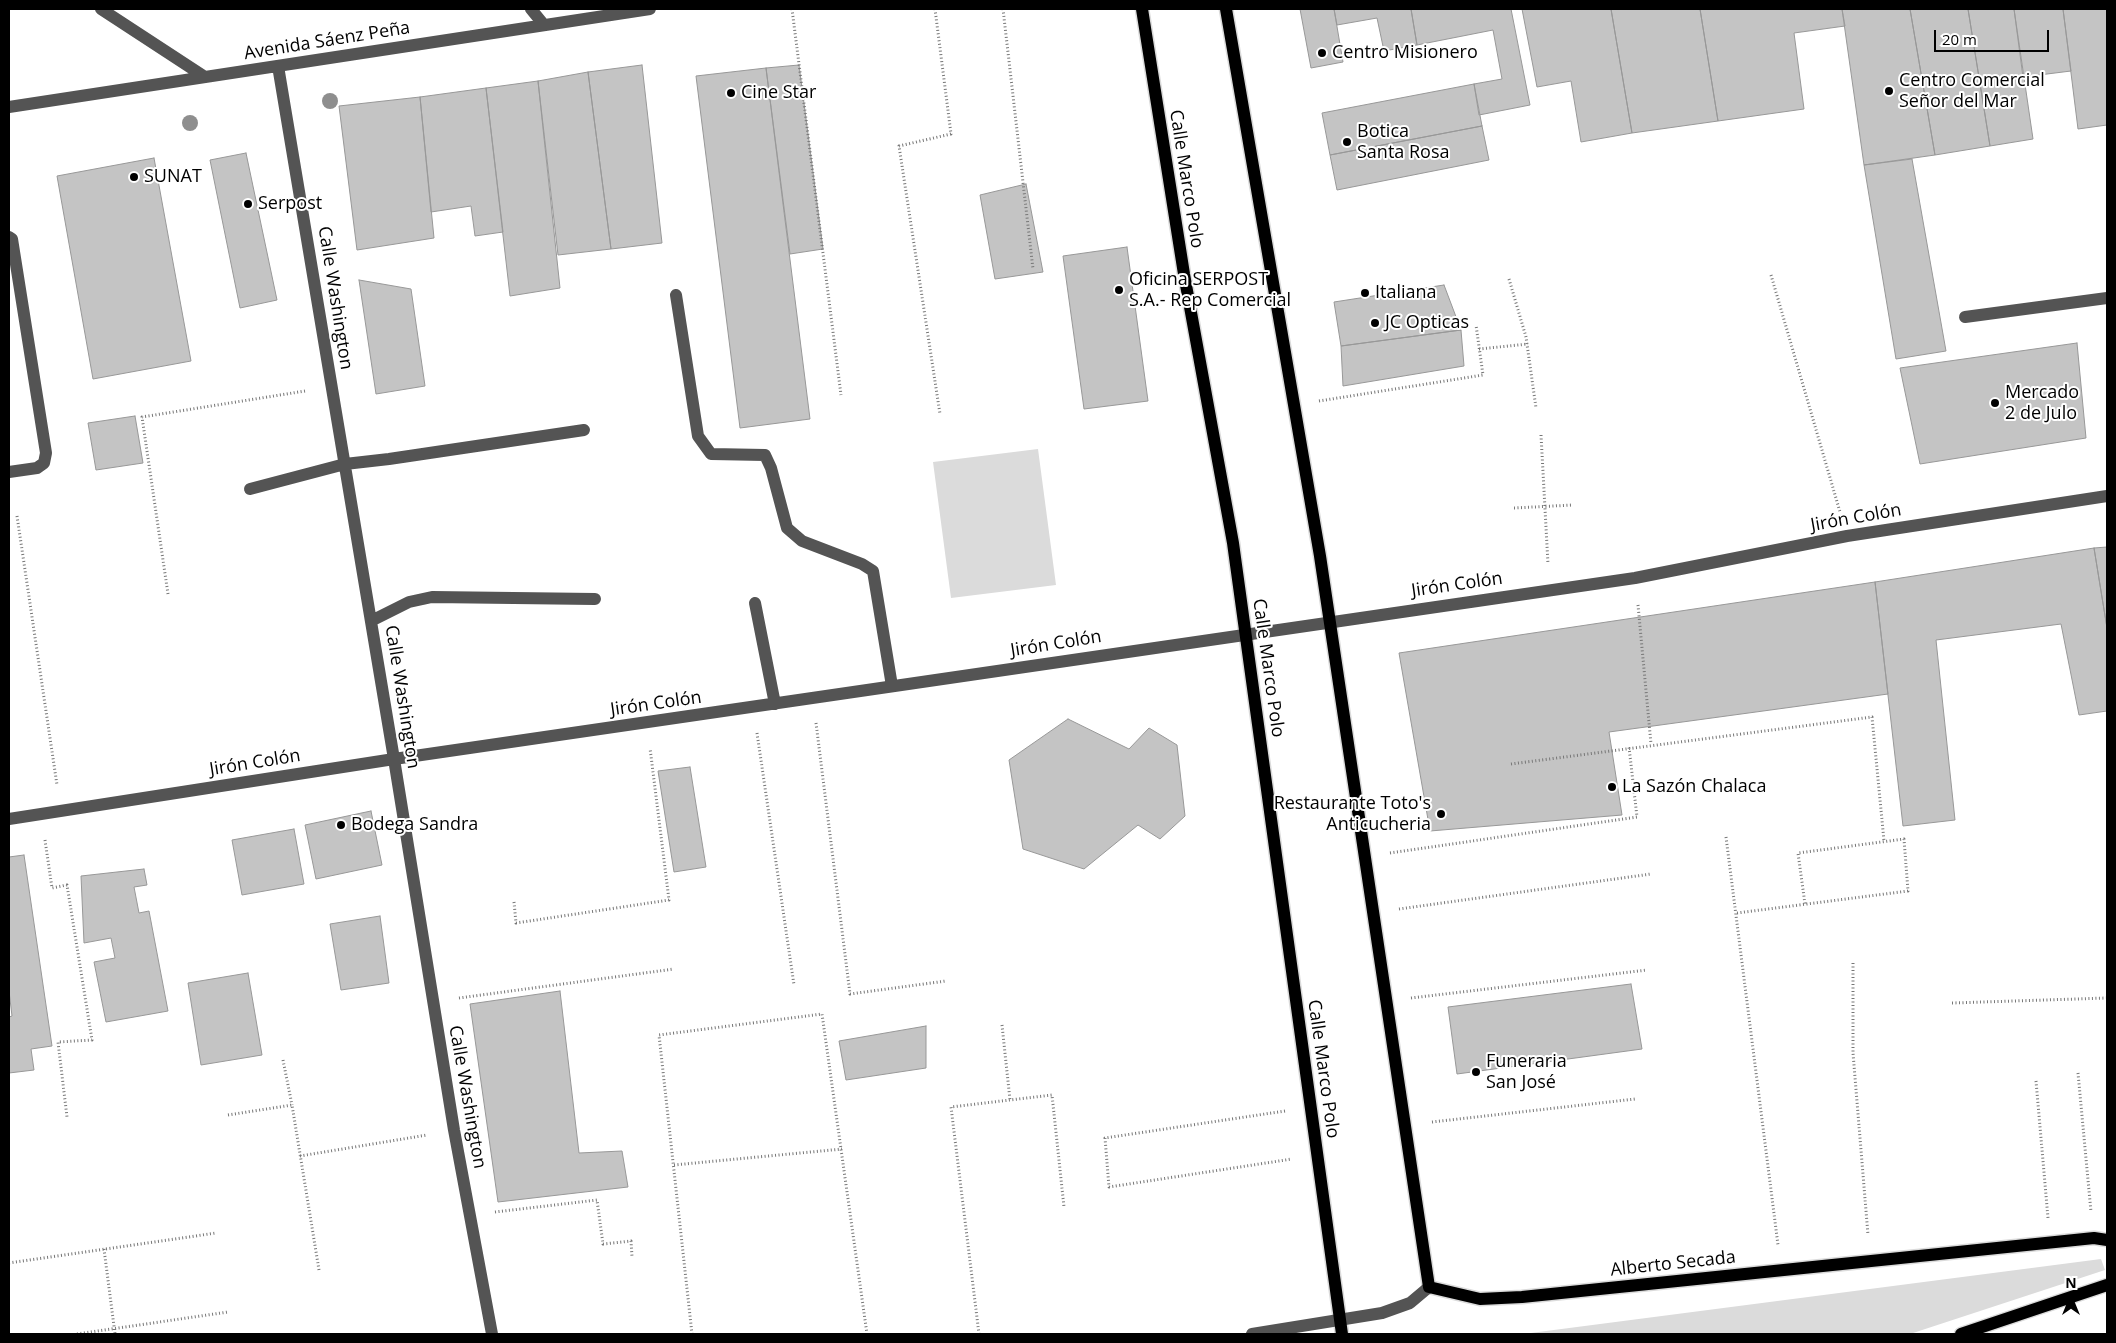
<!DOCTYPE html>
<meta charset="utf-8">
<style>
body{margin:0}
#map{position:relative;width:2116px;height:1343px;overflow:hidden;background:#fff;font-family:"Open Sans",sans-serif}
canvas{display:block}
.frame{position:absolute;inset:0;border:10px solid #000;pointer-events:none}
.north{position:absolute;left:2046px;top:1273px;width:50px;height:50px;-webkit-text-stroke:4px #fff;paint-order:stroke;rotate:0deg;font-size:14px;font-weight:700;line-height:20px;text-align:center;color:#000}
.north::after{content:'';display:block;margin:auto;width:18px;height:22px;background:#000;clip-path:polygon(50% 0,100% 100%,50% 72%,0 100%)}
.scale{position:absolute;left:1934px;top:30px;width:115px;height:22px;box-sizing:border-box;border:2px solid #000;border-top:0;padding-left:6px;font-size:15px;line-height:18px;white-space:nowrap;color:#000;-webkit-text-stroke:4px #fff;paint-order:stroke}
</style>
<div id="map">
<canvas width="2116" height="1343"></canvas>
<div class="frame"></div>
<div class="north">N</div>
<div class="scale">20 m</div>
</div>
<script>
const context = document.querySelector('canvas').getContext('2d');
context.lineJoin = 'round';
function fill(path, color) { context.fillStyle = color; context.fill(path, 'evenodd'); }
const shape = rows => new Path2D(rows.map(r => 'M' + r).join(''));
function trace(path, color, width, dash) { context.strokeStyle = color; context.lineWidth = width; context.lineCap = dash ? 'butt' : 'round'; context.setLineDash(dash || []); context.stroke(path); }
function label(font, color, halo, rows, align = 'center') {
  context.font = font + ' "Open Sans",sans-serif'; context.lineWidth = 4; context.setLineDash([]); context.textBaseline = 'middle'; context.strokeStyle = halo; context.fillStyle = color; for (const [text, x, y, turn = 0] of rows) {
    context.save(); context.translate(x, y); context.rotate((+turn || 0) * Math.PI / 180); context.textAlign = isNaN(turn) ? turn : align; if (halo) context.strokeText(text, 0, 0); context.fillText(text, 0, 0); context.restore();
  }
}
fill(shape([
 [1038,449,1056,585,951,598,933,462],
 [2101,1259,2105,1270,1910,1334,1523,1334]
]), '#dbdbdb');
const building = shape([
 [1300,9,1334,9,1343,62,1311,68,1300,9],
 [1334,9,1411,9,1417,45,1384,51,1377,18,1337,25,1334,9],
 [1411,9,1511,9,1530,105,1479,115,1474,84,1502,79,1493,30,1417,45,1411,9],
 [1522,9,1611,9,1632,133,1581,142,1571,81,1537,87,1522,9],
 [1611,9,1700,9,1718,121,1632,133,1611,9],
 [1700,9,1842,9,1845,26,1794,33,1804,109,1718,121,1700,9],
 [1842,9,1910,9,1935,155,1864,165,1842,9],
 [1910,9,1968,9,1990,146,1935,155,1910,9],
 [1968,9,2014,9,2033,139,1990,146,1968,9],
 [2014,9,2063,9,2071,71,2023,77,2014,9],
 [2063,9,2107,9,2107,125,2078,129,2063,9],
 [642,65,662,243,611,249,588,72,642,65],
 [799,65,823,249,790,254,766,68,799,65],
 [766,68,810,419,740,428,696,76,766,68],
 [588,72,611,249,558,255,538,81,588,72],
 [538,81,560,288,510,296,486,88,538,81],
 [1474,84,1482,126,1330,155,1322,113,1474,84],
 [486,88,503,232,475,236,471,206,431,212,420,97,486,88],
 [420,97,434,238,357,250,339,106,420,97],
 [1482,126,1489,160,1337,190,1330,155,1482,126],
 [246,153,277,300,240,308,210,160,246,153],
 [154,158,191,361,93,379,57,176,154,158],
 [1912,159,1946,351,1896,359,1864,165,1912,159],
 [1026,184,1043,272,995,279,980,195,1026,184],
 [1127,247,1148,401,1084,409,1063,256,1127,247],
 [359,280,411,289,425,386,376,394,359,280],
 [1444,285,1461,330,1341,346,1334,302,1444,285],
 [1461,330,1464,366,1343,386,1341,346,1461,330],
 [2077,343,2086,438,1920,464,1900,368,2077,343],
 [135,416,143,463,96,470,88,423,135,416],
 [2107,547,2107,628,2094,548,2107,547],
 [2094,548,2107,628,2107,711,2079,715,2061,624,1936,640,1955,820,1903,826,1875,582,2094,548],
 [1875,582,1888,694,1609,732,1622,815,1430,831,1399,653,1875,582],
 [1068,719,1129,749,1149,728,1177,745,1185,816,1160,839,1138,825,1084,869,1023,849,1009,760,1068,719],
 [690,767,706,867,674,872,658,771,690,767],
 [371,811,382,865,316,879,305,825,371,811],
 [294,829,304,884,242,895,232,840,294,829],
 [24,855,52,1046,31,1049,34,1070,9,1073,9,1017,12,1016,9,991,9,857,24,855],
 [144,869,147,885,134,887,139,913,149,911,168,1011,106,1022,94,962,115,958,111,938,84,943,81,876,144,869],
 [380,916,389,983,341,990,330,924,380,916],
 [248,973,262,1055,201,1065,188,983,248,973],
 [1631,984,1642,1049,1457,1074,1448,1007,1631,984],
 [560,991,579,1153,622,1151,628,1187,498,1202,470,1004,560,991],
 [926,1026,926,1068,846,1080,839,1041,926,1026]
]);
fill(building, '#c4c4c4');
trace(building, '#989898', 1);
const major = shape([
 [1142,9,1184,274,1233,543,1342,1334],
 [1226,9,1320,556,1429,1287,1480,1299,1522,1297,2094,1238,2107,1240],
 [1961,1334,2107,1285]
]);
trace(major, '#dbdbdb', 15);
trace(shape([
 [792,9,841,395],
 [935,9,951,134,899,146,940,414],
 [1003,9,1033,269],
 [1771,275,1840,512],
 [1509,279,1526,337,1536,408],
 [1479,349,1528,344],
 [1319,401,1483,375,1476,325],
 [1541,435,1548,564],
 [1514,508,1573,505],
 [17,516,57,785],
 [168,594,142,417,305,391],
 [1638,605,1651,744],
 [816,723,850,994,946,981],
 [757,733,794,985],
 [1511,764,1872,717,1884,841],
 [1726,837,1778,1245],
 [45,840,52,888,67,885,92,1040,58,1042,67,1117],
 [1390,853,1637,817,1629,747],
 [514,902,516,923,669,900,650,748],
 [1399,909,1651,874],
 [1737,913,1908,891,1904,839,1798,853,1805,904],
 [1853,963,1853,1053,1868,1235],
 [459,998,674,969],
 [1411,998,1647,970],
 [1952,1003,2107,998],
 [1002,1025,1010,1100],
 [283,1060,292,1105],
 [2078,1073,2091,1212],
 [2036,1081,2048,1218],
 [1285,1111,1105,1138,1109,1187,1292,1159],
 [228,1115,292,1105,319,1270],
 [1432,1122,1635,1099],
 [300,1156,427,1135],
 [674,1165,842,1149],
 [495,1212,597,1200,603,1244,631,1241,632,1257],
 [104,1249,115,1334],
 [9,1263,216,1233],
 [77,1334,228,1312],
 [692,1334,659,1035,822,1014,867,1334],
 [979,1334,951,1107,1052,1095,1064,1207]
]), '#767676', 3, [1, 2.5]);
trace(shape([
 [101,9,205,77],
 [531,9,544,25],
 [278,66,394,759,454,1130,492,1334],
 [9,107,650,9],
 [9,237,12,239,46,453,44,463,37,468,9,472],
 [676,295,698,436,711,454,765,455,771,468,787,528,802,541,862,564,873,571,892,686],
 [1965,317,2107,298],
 [250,489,345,464,389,459,584,430],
 [755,603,775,704],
 [371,621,409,602,432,597,595,599],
 [9,819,394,759,1635,578,1847,536,2107,496],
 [1252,1334,1382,1313,1410,1303,1429,1287]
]), '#545454', 12);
trace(major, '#000', 12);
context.fillStyle = '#8e8e8e';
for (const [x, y] of [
 [330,101],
 [190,123]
]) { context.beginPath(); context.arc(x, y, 8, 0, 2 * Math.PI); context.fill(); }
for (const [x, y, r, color] of [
 [1322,53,5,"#000"],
 [1889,91,5,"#000"],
 [731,93,5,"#000"],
 [1347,142,5,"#000"],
 [134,177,5,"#000"],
 [248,204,5,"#000"],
 [1119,290,5,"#000"],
 [1365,293,5,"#000"],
 [1375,323,5,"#000"],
 [1995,403,5,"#000"],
 [1612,787,5,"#000"],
 [1441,814,5,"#000"],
 [341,825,5,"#000"],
 [1476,1072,5,"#000"]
]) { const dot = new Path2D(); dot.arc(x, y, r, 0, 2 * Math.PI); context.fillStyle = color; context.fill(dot); trace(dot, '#fff', 2); }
label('18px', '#000', '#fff', [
 ["Avenida Sáenz Peña",327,41,-9],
 ["Calle Marco Polo",1186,179,81],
 ["Calle Washington",335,298,81],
 ["Jirón Colón",1856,518,-10],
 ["Jirón Colón",1457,585,-8],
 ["Jirón Colón",1056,644,-9],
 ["Calle Marco Polo",1268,668,82],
 ["Calle Washington",402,697,81],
 ["Jirón Colón",656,704,-8],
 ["Jirón Colón",255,763,-9],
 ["Calle Marco Polo",1323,1069,82],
 ["Calle Washington",467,1097,80],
 ["Alberto Secada",1673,1264,-6]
]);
label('18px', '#000', '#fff', [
 ["Centro Misionero",1332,53],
 ["Centro Comercial",1899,81],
 ["Señor del Mar",1899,102],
 ["Cine Star",741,93],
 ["Botica",1357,132],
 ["Santa Rosa",1357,153],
 ["SUNAT",144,177],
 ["Serpost",258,204],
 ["Oficina SERPOST",1129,280],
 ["S.A.- Rep Comercial",1129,301],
 ["Italiana",1375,293],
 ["JC Opticas",1385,323],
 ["Mercado",2005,393],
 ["2 de Julo",2005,414],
 ["La Sazón Chalaca",1622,787],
 ["Restaurante Toto's",1431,804,"right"],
 ["Anticucheria",1431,825,"right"],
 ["Bodega Sandra",351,825],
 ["Funeraria",1486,1062],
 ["San José",1486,1083]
], 'left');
</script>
